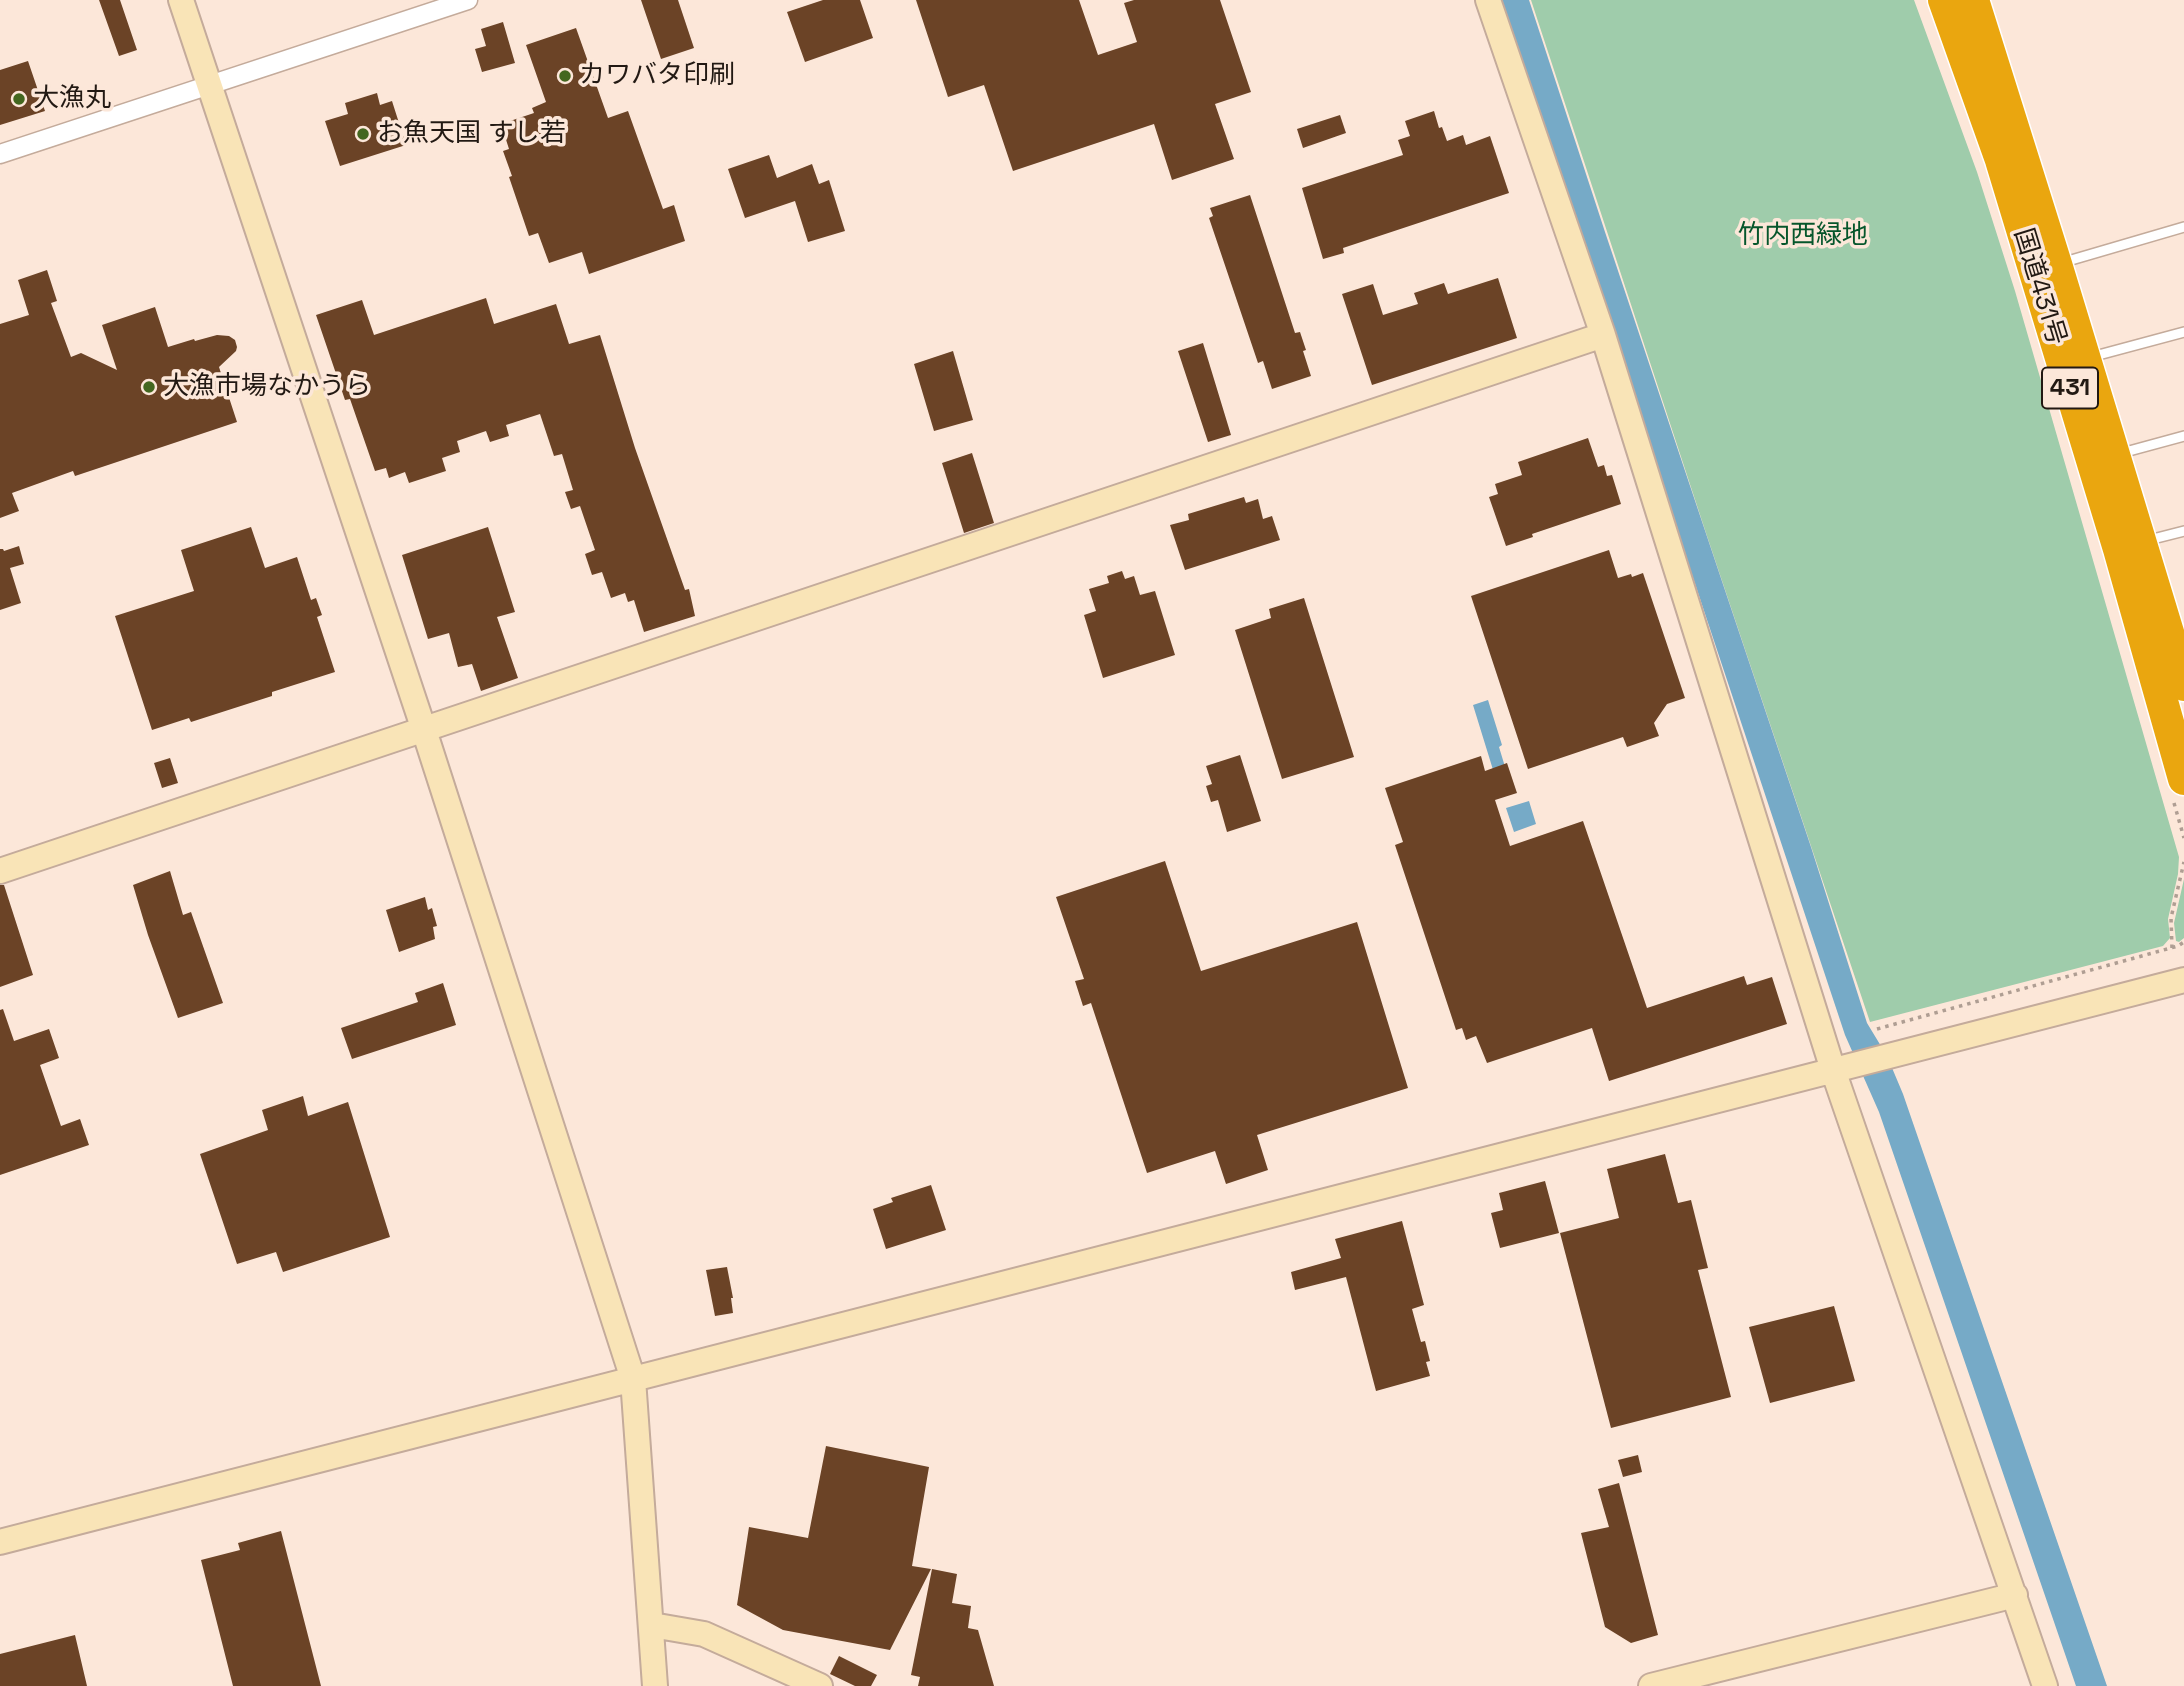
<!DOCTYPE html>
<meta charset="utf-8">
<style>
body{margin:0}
canvas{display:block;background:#fce7d9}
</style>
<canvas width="2184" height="1686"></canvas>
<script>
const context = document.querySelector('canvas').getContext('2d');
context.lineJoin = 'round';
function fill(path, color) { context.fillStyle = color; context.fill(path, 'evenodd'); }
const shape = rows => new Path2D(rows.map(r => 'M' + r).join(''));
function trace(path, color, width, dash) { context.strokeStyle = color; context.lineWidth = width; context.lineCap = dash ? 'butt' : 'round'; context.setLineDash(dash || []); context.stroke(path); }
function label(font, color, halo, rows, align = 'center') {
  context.font = font + ' "Space Grotesk","Noto Sans JP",sans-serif'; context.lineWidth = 7; context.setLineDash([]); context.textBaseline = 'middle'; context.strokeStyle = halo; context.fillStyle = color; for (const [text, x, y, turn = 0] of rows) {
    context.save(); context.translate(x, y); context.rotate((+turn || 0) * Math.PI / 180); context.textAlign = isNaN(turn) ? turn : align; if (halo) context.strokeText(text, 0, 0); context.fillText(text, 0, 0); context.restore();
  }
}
fill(shape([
 [1531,0,1914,0,1977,172,2015,291,2179,857,2178,874,2168,919,2170,938,2163,946,1870,1022,1706,533],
 [2184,879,2184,938,2179,942,2176,941,2174,923]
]), '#9fccab');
fill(shape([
 [1501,0,1529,0,1605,232,1811,847,1867,1023,1887,1056,1903,1094,2107,1686,2076,1686,1879,1112,1845,1035],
 [1488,700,1502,745,1499,747,1506,770,1494,773,1473,705],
 [1529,801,1536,824,1514,832,1506,808]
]), '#76aac7');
fill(shape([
 [99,0,120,0,137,50,119,56],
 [641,0,678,0,694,48,661,59],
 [823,0,860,0,873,38,805,62,787,12],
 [916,0,1079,0,1098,55,1137,42,1124,3,1134,0,1220,0,1251,92,1215,104,1234,159,1172,180,1154,124,1013,171,984,85,948,97],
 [503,22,515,63,482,72,475,49,486,46,481,29],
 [576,28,608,118,628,111,663,209,674,205,685,241,589,274,582,252,549,263,538,233,529,236,509,177,512,176,503,151,509,149,501,124,534,113,532,108,546,102,526,45],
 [28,61,45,111,0,125,0,70],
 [377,93,380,105,392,101,406,145,340,166,325,121,348,114,345,103],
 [1434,111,1439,128,1442,127,1447,141,1463,135,1466,145,1490,136,1509,193,1343,248,1344,253,1323,259,1302,188,1403,155,1398,140,1410,136,1405,121],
 [1340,115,1346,133,1303,148,1297,129],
 [769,155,777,178,812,164,819,184,829,180,845,231,808,242,795,201,745,218,728,169],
 [1250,195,1295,333,1300,332,1306,350,1303,351,1311,376,1272,389,1263,361,1258,363,1209,218,1213,216,1210,208],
 [47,270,57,301,51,303,71,357,81,353,117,370,102,325,155,307,168,347,194,339,195,341,217,335,229,336,235,340,237,347,236,351,219,367,237,422,75,476,73,471,12,493,19,511,0,518,0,324,29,315,18,280],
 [1498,278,1517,338,1372,385,1342,294,1373,284,1383,315,1418,304,1414,293,1444,283,1448,294],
 [486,298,494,324,556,304,569,344,600,335,635,448,685,590,689,589,695,616,644,632,634,600,628,602,625,593,611,598,602,572,592,575,585,554,595,550,580,506,571,509,565,492,573,490,562,454,554,456,540,414,506,425,509,436,490,442,486,431,457,441,460,452,442,458,446,471,409,483,405,472,389,478,386,468,375,471,350,399,345,400,316,315,362,300,374,335],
 [1203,343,1231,435,1208,442,1178,351],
 [953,351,973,420,934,431,914,364],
 [1588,438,1598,467,1604,465,1607,476,1612,475,1621,504,1532,534,1533,537,1506,546,1489,497,1498,494,1495,484,1522,475,1518,462],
 [972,453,994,523,964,533,942,463],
 [1244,497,1246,503,1258,499,1263,519,1272,516,1280,540,1185,570,1170,525,1189,520,1188,514],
 [251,527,265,568,297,557,311,600,316,598,322,615,317,617,335,672,272,692,272,696,191,722,189,718,152,730,115,616,194,591,181,550],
 [488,527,515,612,497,617,518,678,481,691,472,664,458,667,449,633,428,639,402,555],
 [19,546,24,564,10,568,21,603,0,610,0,549,3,549,4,551],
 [1609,550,1618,578,1631,574,1632,577,1643,573,1685,698,1667,704,1654,723,1659,736,1627,747,1623,737,1528,769,1471,596],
 [1122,571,1125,579,1134,576,1140,595,1155,591,1175,655,1103,678,1084,615,1096,611,1089,589,1109,583,1107,576],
 [1304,598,1354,757,1282,779,1235,630,1271,618,1269,609],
 [1240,755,1261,821,1227,832,1218,800,1211,802,1206,786,1212,784,1206,766],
 [1481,756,1485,771,1507,763,1517,793,1495,800,1510,846,1583,821,1647,1008,1744,976,1747,985,1772,977,1787,1024,1609,1081,1592,1028,1487,1063,1476,1036,1466,1040,1462,1028,1456,1030,1395,845,1403,842,1385,788],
 [170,758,178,783,162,788,154,763],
 [1165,861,1201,971,1357,922,1408,1088,1257,1135,1268,1170,1226,1184,1215,1151,1147,1173,1091,1003,1083,1006,1075,981,1084,979,1056,897],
 [170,871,183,915,191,912,223,1003,178,1018,148,935,133,885],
 [0,885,4,885,33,975,0,987],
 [425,897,428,910,432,908,437,926,433,927,435,939,399,952,386,910],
 [443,983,456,1025,352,1059,341,1028,418,1002,415,993],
 [3,1009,14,1041,49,1029,59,1058,40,1065,61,1126,80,1119,89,1145,0,1175,0,1010],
 [303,1096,308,1116,348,1102,390,1237,283,1272,276,1252,237,1264,200,1154,268,1130,262,1110],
 [1665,1154,1678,1203,1691,1200,1708,1268,1698,1270,1731,1397,1611,1428,1560,1233,1619,1218,1607,1169],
 [1545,1181,1559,1233,1500,1248,1491,1213,1503,1210,1499,1193],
 [931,1185,946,1230,886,1249,873,1209,893,1202,891,1198],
 [1402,1221,1424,1305,1412,1309,1421,1342,1425,1341,1430,1361,1426,1362,1430,1376,1376,1391,1346,1277,1295,1290,1291,1272,1341,1258,1335,1239],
 [727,1267,733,1298,731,1298,733,1313,715,1316,706,1270],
 [1834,1306,1855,1381,1770,1403,1749,1327],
 [826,1446,929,1467,912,1566,931,1569,890,1650,783,1630,737,1605,749,1527,808,1538],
 [1638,1455,1642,1472,1623,1477,1618,1460],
 [1619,1483,1658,1635,1631,1643,1605,1627,1581,1533,1609,1527,1598,1489],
 [281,1531,321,1686,233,1686,201,1560,240,1550,238,1543],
 [932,1569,957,1574,952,1603,971,1606,968,1628,978,1630,994,1686,918,1686,920,1677,911,1675],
 [75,1635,87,1686,0,1686,0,1654],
 [839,1656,877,1675,871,1686,855,1686,830,1674]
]), '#6b4326');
const lane = shape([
 [2061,263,2184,227],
 [2091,357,2184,332],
 [2118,454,2184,436],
 [2145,541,2184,531]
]);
const street = shape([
 [0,154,468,0]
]);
const secondary = shape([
 [181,0,424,730,633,1379,655,1686],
 [1488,0,1603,335,1833,1070,2045,1686],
 [0,871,1603,335],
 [0,1542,2184,980],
 [652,1625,704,1634,820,1686],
 [1651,1686,2015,1595]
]);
const highway = shape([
 [1944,0,2001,160,2119,549,2184,779],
 [1973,0,2056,264,2184,685]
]);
trace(lane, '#c4ab9b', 12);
trace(street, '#c4ab9b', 21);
trace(secondary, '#c4ab9b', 28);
trace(highway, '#fff', 35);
trace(shape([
 [2174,803,2184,838],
 [2172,948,2171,918,2184,862],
 [1877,1029,2178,946,2184,942]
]), '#af9e93', 3.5, [3.5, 5]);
trace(lane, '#fff', 9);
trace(street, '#fff', 18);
trace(secondary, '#f9e4b7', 24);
trace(highway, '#eaa60f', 32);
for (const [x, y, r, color] of [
 [565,76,7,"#43671f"],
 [19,99,7,"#43671f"],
 [363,134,7,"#43671f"],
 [149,387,7,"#43671f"]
]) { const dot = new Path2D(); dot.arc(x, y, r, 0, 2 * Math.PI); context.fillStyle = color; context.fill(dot); trace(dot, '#fce7d9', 2.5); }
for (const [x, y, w] of [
 [2070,388,56]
]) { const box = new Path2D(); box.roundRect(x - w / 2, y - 20.5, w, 41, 5); context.fillStyle = '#fce7d9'; context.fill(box); trace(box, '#221913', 2); }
label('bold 24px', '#221913', null, [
 ["431",2070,388]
]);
label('26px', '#221913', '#fce7d9', [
 ["カワバタ印刷",579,76],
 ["大漁丸",33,99],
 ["お魚天国 すし若",377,134],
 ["大漁市場なかうら",163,387]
], 'left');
label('26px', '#06562b', '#fce7d9', [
 ["竹内西緑地",1803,236]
]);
label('26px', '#221913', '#fce7d9', [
 ["国道431号",2039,287,73]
]);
</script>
